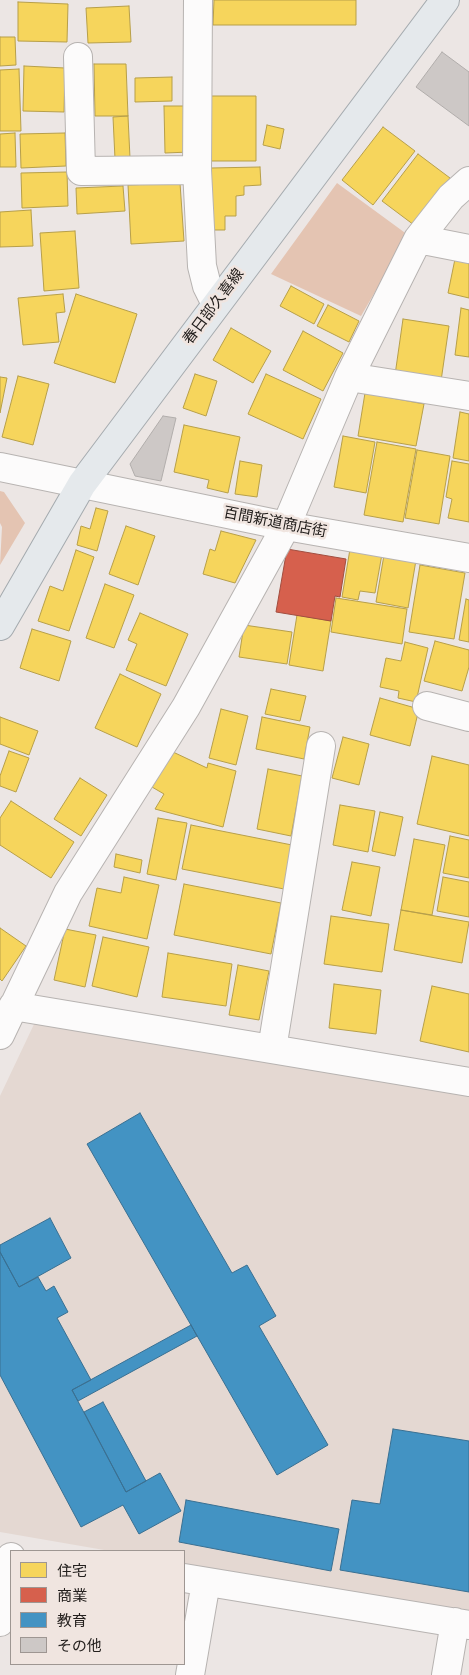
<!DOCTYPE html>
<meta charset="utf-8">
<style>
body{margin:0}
#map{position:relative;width:469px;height:1675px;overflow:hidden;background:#ece6e4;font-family:"Sofia Sans Condensed","Noto Sans JP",sans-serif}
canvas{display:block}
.legend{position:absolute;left:10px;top:1550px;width:175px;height:115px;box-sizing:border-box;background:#f0e5e0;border:1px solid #9e9692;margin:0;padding:6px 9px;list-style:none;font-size:15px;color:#24201e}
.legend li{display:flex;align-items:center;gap:10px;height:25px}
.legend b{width:25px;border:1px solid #9e9692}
</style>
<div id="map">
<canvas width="469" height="1675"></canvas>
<ul class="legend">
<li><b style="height:14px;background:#f6d55c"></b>住宅</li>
<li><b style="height:14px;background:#d6604d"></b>商業</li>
<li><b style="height:14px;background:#4393c3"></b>教育</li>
<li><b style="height:14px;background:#cdc8c6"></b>その他</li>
</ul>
</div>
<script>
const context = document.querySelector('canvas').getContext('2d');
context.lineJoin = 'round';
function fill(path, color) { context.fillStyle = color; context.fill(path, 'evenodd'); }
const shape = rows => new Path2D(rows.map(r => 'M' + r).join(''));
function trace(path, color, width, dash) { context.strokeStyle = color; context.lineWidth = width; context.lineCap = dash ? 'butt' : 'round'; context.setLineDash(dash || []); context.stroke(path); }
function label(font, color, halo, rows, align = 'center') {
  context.font = font + ' "Sofia Sans Condensed","Noto Sans JP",sans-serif'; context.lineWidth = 5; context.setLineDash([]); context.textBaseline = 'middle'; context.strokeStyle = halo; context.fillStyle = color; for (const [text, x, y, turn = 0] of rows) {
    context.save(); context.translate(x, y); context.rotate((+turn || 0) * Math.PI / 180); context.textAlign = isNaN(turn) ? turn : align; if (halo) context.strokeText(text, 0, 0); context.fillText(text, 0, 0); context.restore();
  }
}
fill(shape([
 [36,1020,469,1094,469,1615,184,1564,184,1551,110,1551,0,1532,0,1096]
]), '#e4d8d2');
fill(shape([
 [337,183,408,235,361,316,271,274],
 [0,491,4,492,25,523,0,565,2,527,0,523]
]), '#e4c4b2');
const homes = shape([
 [214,0,356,0,356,25,213,25,214,0],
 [18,2,68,4,67,42,18,41,18,2],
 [129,6,131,42,88,43,86,8,129,6],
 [0,37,15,37,16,65,0,66,0,37],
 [94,64,126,64,128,116,95,116,94,64],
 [24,66,65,68,64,112,23,111,24,66],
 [19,69,21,131,0,131,0,70,19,69],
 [172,77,172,101,135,102,135,78,172,77],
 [209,96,256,96,256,161,210,161,209,96],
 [164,106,188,106,190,152,165,153,164,106],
 [128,116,130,158,115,159,113,117,128,116],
 [267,125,284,129,280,149,263,145,267,125],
 [383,127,415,151,373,205,342,180,383,127],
 [15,133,16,167,0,167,0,134,15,133],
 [65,133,66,166,21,168,20,134,65,133],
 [418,154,450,178,414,225,382,201,418,154],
 [260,167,261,185,244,186,244,195,236,196,236,216,225,216,225,230,212,230,211,168,260,167],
 [67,172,68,206,22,208,21,173,67,172],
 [180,183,184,241,131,244,128,185,180,183],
 [123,186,125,211,77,214,76,188,123,186],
 [31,210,33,246,0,247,0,212,31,210],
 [75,231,79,288,44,291,40,233,75,231],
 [455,259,469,262,469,298,448,293,455,259],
 [291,286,324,304,314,324,280,306,291,286],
 [63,294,65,312,56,313,59,342,23,345,18,298,63,294],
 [76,294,137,314,115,383,54,363,76,294],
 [328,305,359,321,349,342,317,326,328,305],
 [461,308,469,310,469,357,455,355,461,308],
 [403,319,449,326,441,381,395,375,403,319],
 [231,328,271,351,253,383,213,360,231,328],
 [303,331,343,353,323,391,283,370,303,331],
 [195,374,217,381,206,416,183,408,195,374],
 [266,374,321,399,303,439,248,414,266,374],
 [18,376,49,384,33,445,2,437,18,376],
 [0,377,7,378,0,413,0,377],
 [365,393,424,404,416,446,358,436,365,393],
 [460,412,469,414,469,461,453,458,460,412],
 [184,425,240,437,228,493,207,488,209,480,174,472,184,425],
 [343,436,375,442,366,493,334,487,343,436],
 [377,442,416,449,403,522,364,515,377,442],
 [417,450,450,456,439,524,405,518,417,450],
 [240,461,262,465,257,497,235,494,240,461],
 [452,461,469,464,469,522,448,518,452,499,446,497,452,461],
 [96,508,108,511,97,551,77,545,81,526,90,529,96,508],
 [126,526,155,536,138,585,109,574,126,526],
 [221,531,256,540,235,583,203,574,210,549,215,551,221,531],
 [350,549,382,554,375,593,360,591,358,600,342,597,350,549],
 [76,550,94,557,69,631,38,621,50,586,63,591,76,550],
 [384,555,416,560,408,608,376,602,384,555],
 [420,565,465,573,454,639,409,632,420,565],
 [105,584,134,595,114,648,86,638,105,584],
 [336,598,407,609,402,644,331,632,336,598],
 [466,599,469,600,469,642,459,640,466,599],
 [140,613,188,634,166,686,126,670,137,644,128,640,140,613],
 [297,615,331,621,323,671,289,665,297,615],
 [244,625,292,632,287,664,239,657,244,625],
 [32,629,71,641,59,681,20,668,32,629],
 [435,641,469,650,469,667,462,691,424,681,435,641],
 [405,642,428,648,416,702,398,698,399,691,380,687,386,658,401,661,405,642],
 [120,674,161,694,137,747,95,728,120,674],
 [271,689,306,696,300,721,265,714,271,689],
 [380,698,419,709,410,746,370,735,380,698],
 [221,709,248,716,236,765,209,758,221,709],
 [0,717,38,731,29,755,0,744,0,717],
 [262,717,310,727,304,759,256,749,262,717],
 [343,737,369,744,359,785,332,778,343,737],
 [9,751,29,758,16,792,0,786,0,776,9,751],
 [173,752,207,768,208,763,236,771,223,827,155,809,164,794,152,787,173,752],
 [432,756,469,765,469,836,417,824,432,756],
 [268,769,302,776,291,836,257,829,268,769],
 [80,778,107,795,81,836,54,819,80,778],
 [11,801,74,842,51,878,0,845,0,818,11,801],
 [340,805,375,811,368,852,333,845,340,805],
 [380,812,403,817,395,856,372,851,380,812],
 [158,818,187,823,176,880,147,874,158,818],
 [191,825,292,845,284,889,182,869,191,825],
 [450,836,469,840,469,878,443,873,450,836],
 [414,839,445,845,432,915,401,910,414,839],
 [116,854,142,860,140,873,114,867,116,854],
 [352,862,380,867,371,916,342,910,352,862],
 [124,877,159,885,147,939,89,926,97,888,121,893,124,877],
 [443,877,469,882,469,917,437,911,443,877],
 [184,884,281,903,271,954,174,935,184,884],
 [401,910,469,922,462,963,394,950,401,910],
 [331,916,389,924,382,972,324,964,331,916],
 [0,928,26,946,2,981,0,979,0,928],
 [65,929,96,935,85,987,54,980,65,929],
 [103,937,149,947,137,997,92,986,103,937],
 [168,953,232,964,226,1006,162,997,168,953],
 [238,965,269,971,259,1020,229,1015,238,965],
 [334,984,381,990,376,1034,329,1028,334,984],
 [432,986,469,994,469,1052,420,1041,432,986]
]);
fill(homes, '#f6d55c');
trace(homes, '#b79f49', 1);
const shops = shape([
 [287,549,346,559,340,597,335,596,331,621,276,612,287,549]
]);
fill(shops, '#d6604d');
trace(shops, '#a14d3f', 1);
const schools = shape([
 [140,1113,232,1273,247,1265,276,1316,259,1326,328,1445,277,1475,87,1144,140,1113],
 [50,1218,71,1258,19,1287,0,1252,0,1245,50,1218],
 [0,1252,19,1287,38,1277,46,1291,54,1286,68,1312,57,1318,91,1380,72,1390,126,1492,160,1473,181,1511,139,1534,123,1505,81,1527,0,1375,0,1252],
 [191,1325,197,1336,78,1401,72,1390,191,1325],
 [103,1402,146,1481,126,1492,84,1412,103,1402],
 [393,1429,469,1441,469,1592,340,1570,352,1500,380,1504,393,1429],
 [186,1500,339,1529,331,1571,179,1542,186,1500]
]);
fill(schools, '#4393c3');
trace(schools, '#3a7092', 1);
const building = shape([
 [442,52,469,72,469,126,416,87,442,52],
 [163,416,176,418,161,481,135,476,130,464,163,416]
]);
fill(building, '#cdc8c6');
trace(building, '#b1adab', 1);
const minor = shape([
 [198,0,197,170,202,266,207,286,216,304],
 [78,57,81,171,197,170],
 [418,239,469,249],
 [349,377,469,396],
 [0,467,286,526,469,558],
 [427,706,469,717],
 [13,1006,469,1082],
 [0,1035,68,893,186,707,286,526,349,377,418,239,451,197,469,181],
 [272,1049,321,746],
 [184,1578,469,1625],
 [0,1622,11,1557],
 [190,1675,206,1582],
 [446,1675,455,1622]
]);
const major = shape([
 [0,626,82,484,445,0]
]);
trace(minor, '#b7b3b1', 30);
trace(major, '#a4aaae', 30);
trace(minor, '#fcfbfb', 28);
trace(major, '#e5e9ec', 28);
label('15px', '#24201e', '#f0e5e0', [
 ["春日部久喜線",214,307,-53],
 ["百間新道商店街",275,523,11]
]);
</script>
